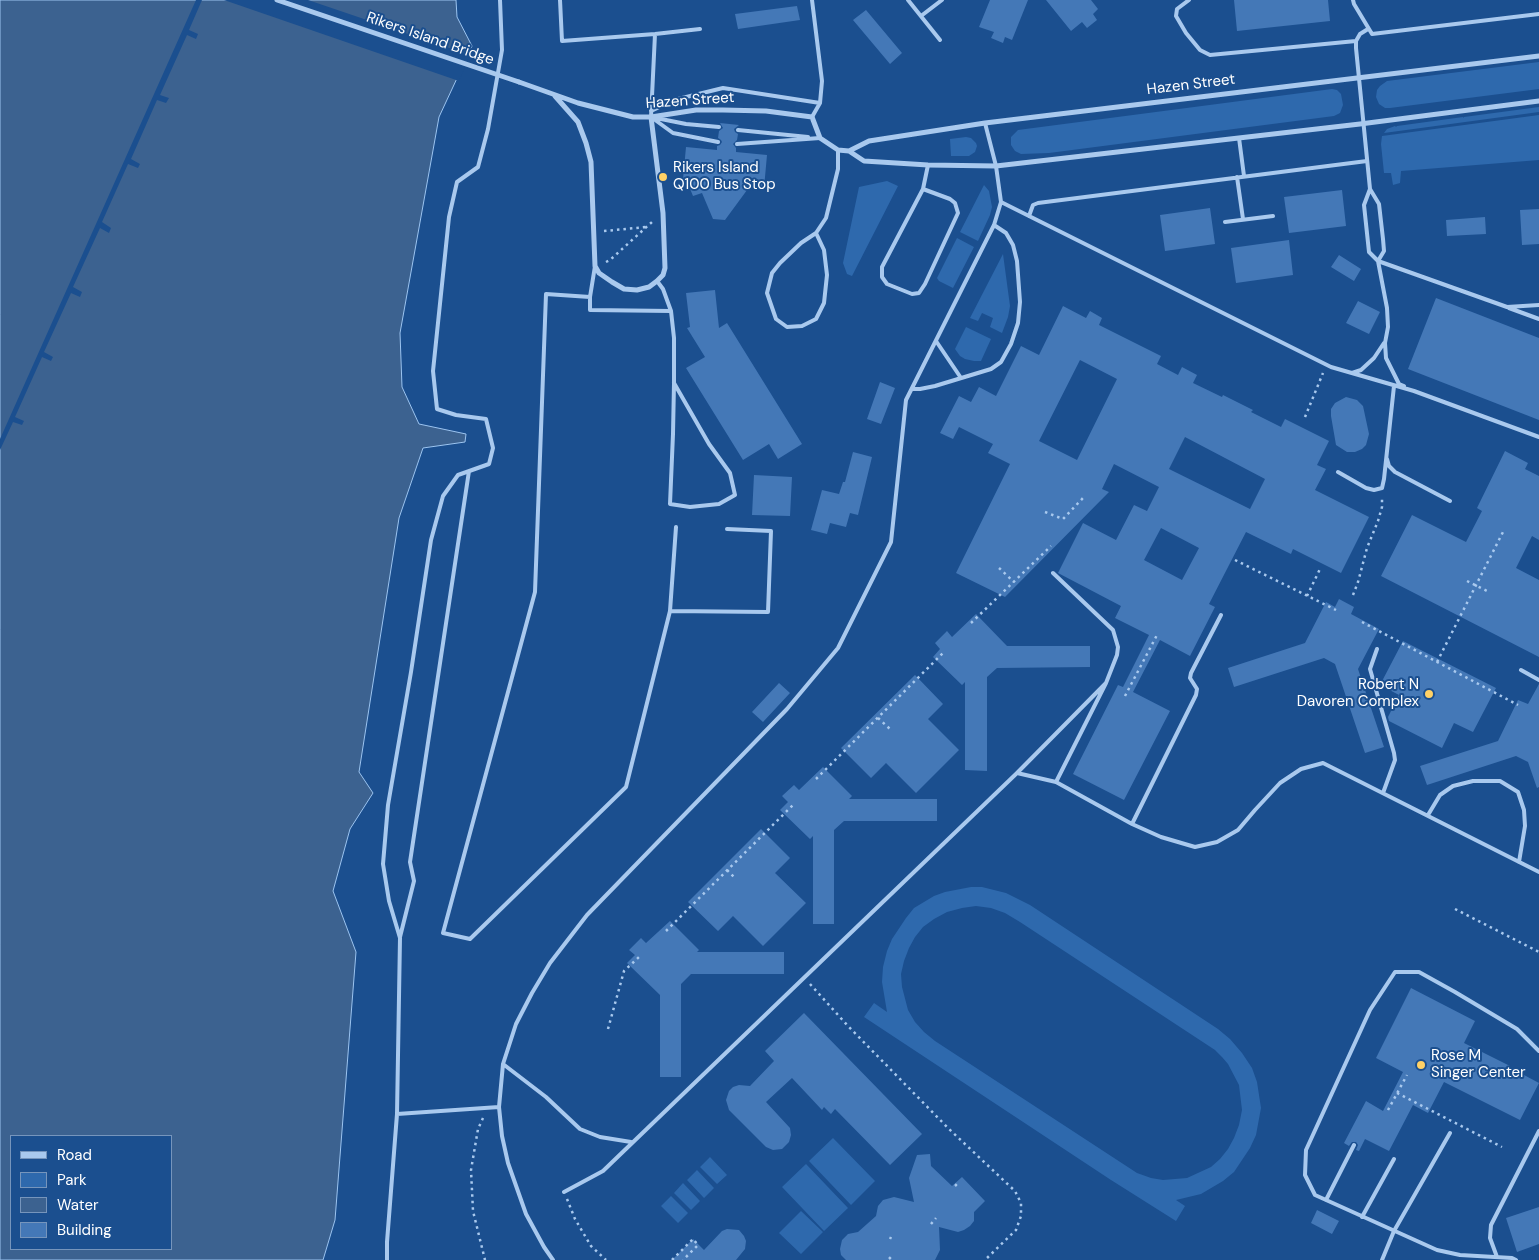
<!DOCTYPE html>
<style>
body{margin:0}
#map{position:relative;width:1539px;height:1260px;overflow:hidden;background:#1b4f8f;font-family:"DM Sans",sans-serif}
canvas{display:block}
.legend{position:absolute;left:10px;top:1135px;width:162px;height:115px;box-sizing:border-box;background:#1b4f8f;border:1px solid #7695bc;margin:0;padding:6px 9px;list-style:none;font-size:15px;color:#fff}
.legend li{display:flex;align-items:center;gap:10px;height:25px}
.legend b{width:25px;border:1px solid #7695bc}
</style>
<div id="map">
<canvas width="1539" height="1260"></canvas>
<ul class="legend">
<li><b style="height:6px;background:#a9c9ee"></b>Road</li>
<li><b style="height:14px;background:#2e69ad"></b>Park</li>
<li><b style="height:14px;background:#3c6290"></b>Water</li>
<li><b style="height:14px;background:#4478b7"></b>Building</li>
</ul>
</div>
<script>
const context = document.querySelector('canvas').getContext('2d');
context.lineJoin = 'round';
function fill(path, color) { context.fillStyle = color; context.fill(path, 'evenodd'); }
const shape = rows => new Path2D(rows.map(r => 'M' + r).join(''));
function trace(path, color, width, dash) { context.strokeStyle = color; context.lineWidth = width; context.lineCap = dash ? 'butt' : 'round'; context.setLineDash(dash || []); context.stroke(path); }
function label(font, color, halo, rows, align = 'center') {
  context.font = font + ' "DM Sans",sans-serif'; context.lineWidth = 4; context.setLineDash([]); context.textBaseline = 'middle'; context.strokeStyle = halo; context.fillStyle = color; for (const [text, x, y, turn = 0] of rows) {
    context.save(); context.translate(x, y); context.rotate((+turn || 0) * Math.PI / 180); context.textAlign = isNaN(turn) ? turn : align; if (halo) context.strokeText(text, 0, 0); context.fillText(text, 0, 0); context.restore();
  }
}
fill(shape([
 [1539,62,1539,89,1390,108,1385,108,1379,104,1376,97,1377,90,1380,86,1387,81],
 [1332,89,1337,90,1341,94,1343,105,1340,113,1334,116,1049,153,1021,154,1015,151,1011,145,1011,137,1018,130],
 [1539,107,1539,112,1384,133,1387,129,1395,126,1396,127,1397,126,1463,117,1463,118,1464,117],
 [1539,115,1539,160,1401,171,1400,183,1393,185,1391,173,1384,173,1381,144,1382,136],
 [966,137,971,138,976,143,977,146,975,152,969,156,951,156,950,139],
 [887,181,898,186,852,276,847,274,843,263,859,187],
 [984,185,989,191,992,207,990,215,978,241,960,232],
 [957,238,974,247,953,288,939,281,937,278],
 [1003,254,1010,306,1008,317,1002,333,990,327,993,318,982,313,978,321,970,318],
 [966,327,991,339,981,361,974,361,965,359,960,356,955,349],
 [971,887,982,887,1006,893,1030,905,1218,1029,1230,1039,1242,1053,1252,1068,1257,1082,1261,1108,1256,1135,1250,1148,1234,1172,1223,1181,1201,1194,1176,1200,1185,1206,1176,1221,1111,1180,864,1017,874,1003,887,1012,882,982,883,967,887,951,892,939,906,918,914,908,934,896,945,892],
 [976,906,991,908,1005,913,1020,922,1215,1050,1222,1057,1228,1064,1239,1085,1242,1110,1239,1125,1234,1138,1228,1149,1220,1159,1211,1167,1187,1178,1163,1180,1151,1178,1137,1173,935,1041,924,1032,915,1022,908,1010,902,987,901,974,904,961,909,948,915,937,923,927,934,919,947,912,962,908],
 [833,1138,875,1181,851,1205,809,1161],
 [710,1157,727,1175,717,1184,700,1167],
 [806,1164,848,1208,824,1231,782,1187],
 [697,1170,714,1188,704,1198,687,1180],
 [683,1183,700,1201,691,1210,674,1193],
 [671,1196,688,1213,678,1223,661,1206],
 [801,1211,823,1232,801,1254,779,1233]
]), '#2e69ad');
const water = shape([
 [0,0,456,0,457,17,472,46,439,117,400,333,402,387,419,424,466,434,465,442,423,448,399,518,359,772,373,793,350,829,333,891,356,952,335,1220,323,1260,0,1260,0,0],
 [11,1136,171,1136,171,1249,11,1249,11,1136]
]);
fill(water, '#3c6290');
trace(water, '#9cc4f0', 1);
fill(shape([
 [196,0,202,0,189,30,198,34,196,39,187,35,160,95,169,98,166,103,157,100,131,159,140,164,138,168,128,164,102,222,111,228,109,233,100,228,73,287,82,292,80,297,71,293,44,352,53,357,51,361,42,357,15,417,24,421,22,425,13,422,0,450,0,439],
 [224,0,308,0,470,55,459,81]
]), '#1b4f8f');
fill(shape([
 [990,0,1028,0,1012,40,1005,37,1003,43,991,38,994,32,979,27],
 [1046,0,1091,0,1098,9,1093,14,1097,20,1087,28,1082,22,1071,31],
 [1234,0,1328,0,1330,21,1237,31],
 [797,6,800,20,738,29,735,14],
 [866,10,902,53,890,64,853,20],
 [720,123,739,125,734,129,735,132,738,134,737,140,733,144,736,148,736,152,767,155,764,188,750,186,725,220,713,219,702,193,693,196,686,179,683,179,686,147,717,150,717,146,720,145,722,142,721,140,718,138,719,131,723,128],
 [1342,190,1346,226,1289,233,1284,197],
 [1210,208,1215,244,1165,251,1160,215],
 [1539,209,1539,244,1522,245,1520,210],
 [1485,217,1486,234,1447,236,1446,220],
 [1289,240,1293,275,1236,283,1231,248],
 [1339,255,1361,269,1354,281,1331,267],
 [715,290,719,328,727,323,802,444,778,459,769,444,743,460,686,368,705,357,687,328,690,327,686,293],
 [1436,298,1539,338,1539,420,1408,369],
 [1358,301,1380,312,1369,334,1346,323],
 [1063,306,1086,318,1090,311,1102,318,1099,325,1161,356,1157,364,1178,375,1182,367,1197,375,1193,383,1222,397,1223,395,1253,410,1251,412,1281,427,1285,419,1329,441,1317,465,1326,469,1315,490,1369,517,1341,573,1293,549,1291,554,1246,532,1209,604,1215,607,1190,656,1160,640,1133,692,1170,711,1124,800,1073,774,1118,685,1123,687,1149,635,1115,618,1121,606,1058,573,1083,523,1116,540,1134,505,1147,511,1159,487,1114,464,1102,489,1109,492,1005,597,956,573,1010,464,988,453,993,444,959,427,953,439,940,433,959,396,971,402,979,387,996,396,1021,346,1039,355],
 [1080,360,1117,379,1077,460,1039,441],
 [1185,437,1265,479,1250,509,1169,469],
 [1161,528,1199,548,1182,580,1144,560],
 [880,382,895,388,881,424,867,419],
 [1346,397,1357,400,1363,406,1369,434,1366,445,1362,449,1355,452,1347,452,1336,445,1331,416,1331,409,1335,403],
 [1505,451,1528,463,1525,469,1539,476,1539,540,1532,536,1516,568,1539,580,1539,657,1381,576,1412,515,1466,542,1482,511,1477,508],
 [853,452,872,457,858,515,850,513,846,527,830,523,827,534,811,530,822,490,839,494,843,482,845,482],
 [754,475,792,477,790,516,752,515],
 [1339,599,1354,607,1351,614,1379,629,1358,669,1384,747,1365,753,1335,664,1324,658,1234,687,1228,668,1305,643,1326,602,1335,607],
 [976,614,1007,646,1090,646,1090,667,997,668,987,677,987,771,965,770,965,682,962,685,933,657,940,649,935,643,947,631,952,637],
 [1403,641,1496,688,1473,732,1454,723,1442,748,1389,721,1388,717,1399,695,1380,685],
 [915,675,943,704,928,719,959,750,916,793,886,763,871,778,841,748],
 [779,683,790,693,763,722,752,712],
 [1539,684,1539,787,1537,788,1528,762,1516,756,1427,785,1420,766,1498,741,1518,700,1528,704],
 [823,767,852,796,849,799,937,799,937,821,844,821,834,830,834,924,813,924,813,836,810,839,780,810,788,802,782,796,794,785,799,790],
 [761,829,790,858,775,873,806,903,763,946,733,916,718,931,688,902],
 [670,921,699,950,697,952,784,952,784,974,691,974,681,984,681,1077,660,1077,660,995,627,963,635,955,629,950,641,938,646,943],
 [1411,988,1475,1021,1464,1043,1510,1066,1509,1067,1539,1083,1520,1120,1444,1082,1428,1113,1413,1105,1389,1151,1365,1139,1359,1151,1356,1150,1358,1145,1356,1142,1352,1142,1349,1146,1344,1143,1366,1101,1383,1111,1403,1072,1376,1058],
 [804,1013,922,1134,890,1165,835,1109,831,1114,824,1107,822,1110,792,1078,766,1102,790,1128,791,1135,789,1142,782,1149,773,1150,766,1147,729,1110,726,1100,729,1091,733,1087,739,1085,750,1086,774,1061,765,1051],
 [930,1154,931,1166,952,1186,962,1177,985,1201,974,1212,974,1221,970,1226,964,1230,958,1232,939,1227,940,1250,935,1260,846,1260,841,1255,840,1249,842,1240,848,1234,858,1232,876,1216,878,1206,883,1200,894,1197,914,1202,909,1178,917,1155],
 [1539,1207,1539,1244,1517,1252,1506,1218],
 [1317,1210,1339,1221,1332,1234,1311,1223],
 [727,1229,739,1230,744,1236,746,1241,745,1249,736,1260,672,1260,693,1239,704,1250,722,1231]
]), '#4478b7');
trace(shape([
 [604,231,646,227],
 [606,262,610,260,652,222],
 [1305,417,1323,373],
 [1045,512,1063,519,1083,498],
 [1235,560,1336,610],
 [999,568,1014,582],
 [1467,581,1487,591],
 [1353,595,1358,582,1367,548,1378,521,1382,507,1382,497],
 [1307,596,1320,569],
 [1362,622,1518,705],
 [971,623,1051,546],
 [1437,662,1503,532],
 [1125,696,1157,635],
 [878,718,890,729],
 [816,779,944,652],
 [727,870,734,877],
 [1455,909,1539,952],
 [666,931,793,805],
 [810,984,848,1026,949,1129,1015,1191,1021,1203,1021,1216,1016,1230,985,1260],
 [608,1029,624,971,639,957],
 [1397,1093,1502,1147],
 [1388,1110,1407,1075],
 [483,1118,478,1129,471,1170,473,1211,485,1260],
 [955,1186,958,1183],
 [567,1199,575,1219,591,1246,606,1260],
 [931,1224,936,1218],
 [890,1239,891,1237],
 [889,1259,892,1256],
 [672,1260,693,1239,698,1245,683,1260]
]), '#a9c9ee', 2.5, [2.5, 4]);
trace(shape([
 [560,0,562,41,655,34,700,29],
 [812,0,822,81,820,103,812,117],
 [908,0,940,40],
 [1189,0,1177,9,1176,16,1186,33,1200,50,1210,55,1356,41],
 [1353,0,1354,4,1372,34,1539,14],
 [921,16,942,0],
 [1368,29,1360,34,1356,41,1356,48,1370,189,1379,204,1383,239,1384,251,1378,261,1369,252,1364,205,1370,189],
 [651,111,674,100,723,88,820,103],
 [651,117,655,34],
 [651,117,673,133,718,142],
 [656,118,686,124,719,127],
 [738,130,808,137],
 [1239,138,1244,176],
 [737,144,820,138],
 [1237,177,1243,219],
 [923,189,950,199,955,203,958,213,925,284,919,293,912,294,887,284,882,277,882,267,923,189,928,165],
 [1001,202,1331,367,1414,391,1539,437],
 [1029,216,1033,205,1038,203,1367,161],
 [1225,222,1273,216],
 [816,233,801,243,780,263,772,273,767,293,776,319,787,327,802,326,816,319,824,303,827,275,824,250,816,233,826,218,838,169,838,150],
 [1378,261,1507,307,1539,305],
 [1378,261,1387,308,1388,327,1385,343,1386,358,1399,384,1404,386],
 [595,266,590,297,590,310,671,311],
 [657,281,663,289,671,311,674,338,674,383,673,434,670,504,690,507,719,504,735,495,730,473,709,444,674,383],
 [590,297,546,294,535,592,443,933,470,939,626,787,670,611,676,527],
 [1509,308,1539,319],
 [936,341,961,378],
 [1352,373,1361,370,1374,358,1384,343],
 [912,389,920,389,935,386,991,369,1001,362,1011,344,1018,323,1020,302,1017,261,1013,245,1006,233,994,225],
 [1387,459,1389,466,1395,472,1450,501],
 [1338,472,1366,488,1374,490,1382,488,1384,479,1394,386],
 [1053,573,1113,630,1118,647,1117,655,1106,683],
 [670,611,768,612,771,531,727,529],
 [1377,649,1370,669,1394,753,1395,760,1383,793],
 [1521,670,1539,680],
 [1017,773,1106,683,1056,782],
 [1428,815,1440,795,1453,786,1473,781,1500,781,1518,792,1524,810,1525,826,1519,862],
 [1132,824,1196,695,1197,689,1190,678,1191,673,1221,615],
 [400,937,414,881,410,862,469,471],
 [503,1064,546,1097,580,1129,600,1137,631,1142],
 [397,1114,499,1107],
 [564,1192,603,1171,1017,773,1056,782,1132,824,1161,837,1195,847,1217,842,1238,830,1255,810,1280,783,1301,769,1323,763,1539,872],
 [1326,1200,1354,1145],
 [1362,1217,1394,1159],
 [1497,1257,1490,1238,1491,1225,1539,1131],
 [387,1260,387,1242,397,1114,400,938,389,901,383,864,388,805,411,672,431,540,443,496,458,475,489,464,493,448,486,419,456,415,437,409,433,371,449,217,457,182,478,167,488,129,502,50,500,0],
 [553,1260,544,1247,526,1214,508,1163,502,1136,499,1107,503,1064,516,1024,532,993,550,963,587,915,787,709,838,648,891,542,906,400,994,225,1001,202,996,166,985,123],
 [1382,1260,1394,1231,1450,1133],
 [1516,1260,1512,1258,1460,1255,1437,1250,1315,1195,1305,1175,1306,1150,1370,1010,1395,972,1419,972,1455,992,1517,1029,1539,1051]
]), '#a9c9ee', 4);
trace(shape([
 [519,82,578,103,633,117,651,117,696,110,723,110,766,111,812,117,820,138,838,150,849,151,864,161,928,165,996,166,1360,124,1539,101],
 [555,96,578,122,586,143,591,162,595,266,599,273,612,282,624,289,637,290,649,287,657,281,663,275,665,268,663,213,651,117],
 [849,151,869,141,985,123,1539,56]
]), '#a9c9ee', 5);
trace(shape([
 [277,0,519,82]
]), '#a9c9ee', 5);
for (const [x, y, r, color] of [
 [663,177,5,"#ffd166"],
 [1429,694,5,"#ffd166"],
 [1421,1065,5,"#ffd166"]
]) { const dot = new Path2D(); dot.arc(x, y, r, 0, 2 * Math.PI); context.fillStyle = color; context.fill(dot); trace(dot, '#1b4f8f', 2); }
label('15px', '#fff', '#1b4f8f', [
 ["Rikers Island Bridge",430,39,19],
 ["Hazen Street",1191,85,-7],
 ["Hazen Street",690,101,-4]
]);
label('15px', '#fff', '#1b4f8f', [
 ["Rikers Island",673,168],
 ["Q100 Bus Stop",673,185],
 ["Robert N",1419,685,"right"],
 ["Davoren Complex",1419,702,"right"],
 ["Rose M",1431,1056],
 ["Singer Center",1431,1073]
], 'left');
</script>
